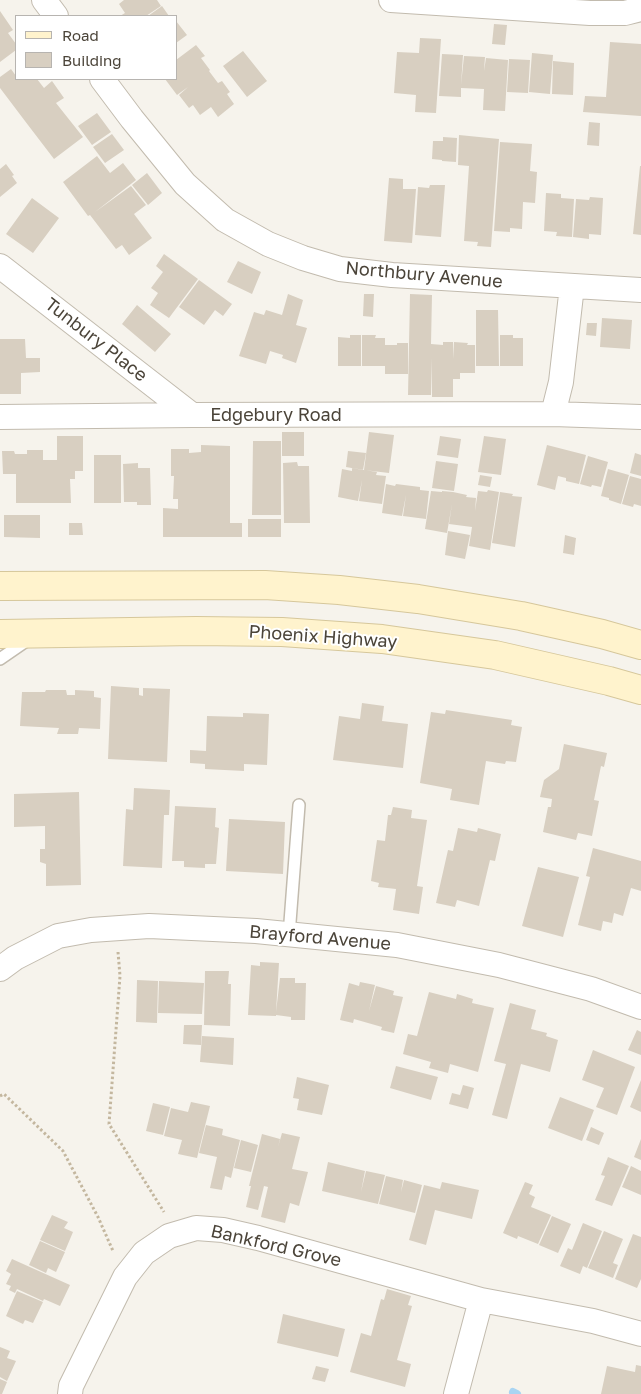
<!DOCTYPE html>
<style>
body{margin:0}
#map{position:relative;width:641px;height:1394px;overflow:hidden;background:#f6f3ec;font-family:"Golos Text",sans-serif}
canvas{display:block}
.legend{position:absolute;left:15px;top:15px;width:162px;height:65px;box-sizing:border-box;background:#fff;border:1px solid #b7b4b0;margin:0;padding:6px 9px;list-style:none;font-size:15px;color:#4b4439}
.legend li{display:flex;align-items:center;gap:10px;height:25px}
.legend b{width:25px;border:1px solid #b7b4b0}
</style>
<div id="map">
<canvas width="641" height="1394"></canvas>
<ul class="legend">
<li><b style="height:6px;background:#fff3cd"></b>Road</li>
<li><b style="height:14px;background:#d8cfc1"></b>Building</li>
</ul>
</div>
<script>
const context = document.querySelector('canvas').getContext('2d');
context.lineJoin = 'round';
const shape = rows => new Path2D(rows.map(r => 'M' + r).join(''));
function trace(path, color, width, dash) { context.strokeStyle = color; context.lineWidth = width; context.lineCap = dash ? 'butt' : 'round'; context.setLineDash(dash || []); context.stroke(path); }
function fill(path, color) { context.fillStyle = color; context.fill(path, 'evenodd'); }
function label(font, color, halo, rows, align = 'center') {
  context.font = font + ' "Golos Text",sans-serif'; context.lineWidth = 4; context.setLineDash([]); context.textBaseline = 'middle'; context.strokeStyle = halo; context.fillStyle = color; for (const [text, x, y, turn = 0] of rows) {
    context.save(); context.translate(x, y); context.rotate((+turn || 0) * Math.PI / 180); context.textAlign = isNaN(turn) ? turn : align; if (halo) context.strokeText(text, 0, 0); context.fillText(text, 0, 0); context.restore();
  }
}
trace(shape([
 [513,1392,517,1394]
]), '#a9d4f2', 8);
fill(shape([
 [124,0,157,0,161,6,146,16,120,16,125,13,119,4],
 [162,6,169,16,148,16],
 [0,11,13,30,8,33,16,44,16,50,0,62],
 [176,21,187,35,176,43],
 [494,24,507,25,505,45,492,44],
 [420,38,441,39,436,113,415,112,416,95,394,93,397,52,419,53],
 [610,42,641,44,641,116,583,112,585,96,606,97],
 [196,45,205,56,201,58,210,70,209,71,218,83,222,81,230,92,227,94,234,104,218,117,211,107,200,115,193,105,189,108,179,95,188,87,177,95,165,79,176,79,176,60],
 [243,51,267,81,247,97,223,66],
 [532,53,553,55,550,94,529,92],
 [442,54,463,55,461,85,464,56,485,57,484,71,486,58,508,60,505,111,483,110,484,89,461,88,461,97,439,96],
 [509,59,530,60,528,93,507,92],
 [553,61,574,63,573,95,552,94],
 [11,69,16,76,16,79,37,79,44,88,52,81,64,98,56,103,83,137,54,159,28,125,39,117,28,125,0,88,0,77],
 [97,113,111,132,92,145,78,126],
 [589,122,600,123,599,146,587,145],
 [112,134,124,150,105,163,93,147],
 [459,135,499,139,491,247,477,246,478,242,464,241,469,166,458,165],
 [443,137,457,138,456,162,442,161,442,160,432,159,433,141,443,141],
 [500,142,532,144,530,171,537,172,535,203,523,202,522,229,510,228,510,232,494,231],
 [97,156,110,173,123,163,136,180,95,212,131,186,146,205,134,214,152,238,129,255,122,245,116,249,90,215,88,216,63,182],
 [6,164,14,175,12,176,17,183,0,197,0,169],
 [640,166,641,166,641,235,633,234],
 [147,173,162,193,148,205,132,185],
 [389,178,403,179,403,189,416,189,412,243,384,241],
 [430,185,445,185,441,237,415,235,418,187,429,188],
 [546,193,561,194,561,198,574,199,572,237,556,236,557,232,544,231],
 [590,197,603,198,601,235,589,234,589,239,573,237,576,199,589,200],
 [32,198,59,218,33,253,6,234],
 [164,254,198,279,169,318,150,305,158,293,151,288,163,272,156,266],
 [238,261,261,272,252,294,227,282],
 [199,280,232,304,223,316,215,310,204,325,179,307],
 [288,294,303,300,296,325,307,328,296,363,282,358,283,355,270,351,266,364,239,356,254,312,264,315,266,310,282,315],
 [364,294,374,294,373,317,363,316],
 [410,294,432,295,431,344,443,345,443,342,453,342,453,359,454,342,468,343,467,345,475,345,475,373,460,373,460,379,453,379,453,397,432,397,432,358,431,395,408,395],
 [137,305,171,334,155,352,122,324],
 [476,310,498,310,499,366,476,366],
 [602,318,632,320,630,349,600,347],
 [587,323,597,323,596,336,586,335],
 [350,335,361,335,361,366,338,366,338,337,350,338],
 [362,335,376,335,375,338,385,338,385,345,397,345,397,343,408,343,408,374,385,374,385,366,362,366],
 [500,335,513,335,513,338,523,338,523,366,500,366],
 [0,339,25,339,26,358,40,358,40,372,21,373,21,394,0,394],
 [282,432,304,432,304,456,282,456],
 [369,432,394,435,389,473,364,470],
 [57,436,83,436,83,471,75,471,75,479,70,479,71,503,16,503,16,474,3,474,2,451,14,451,15,454,27,454,27,450,43,450,43,460,57,460],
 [440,436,461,439,458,458,437,455],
 [484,436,506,439,501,475,478,472],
 [253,441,281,441,281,515,252,515],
 [201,445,230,446,230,523,242,523,242,537,163,537,163,508,178,509,178,499,173,499,174,476,171,476,171,449,189,449,189,453,201,452],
 [547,445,586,455,579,484,566,481,566,478,558,476,555,490,537,485],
 [348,451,366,453,363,470,346,467],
 [635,453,641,455,641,476,630,473],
 [94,455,121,455,121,503,94,503],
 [588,456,608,462,601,487,592,485,591,487,580,484],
 [436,461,458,464,454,491,432,488],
 [297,462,298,466,309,466,310,523,284,523,283,463],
 [138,463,138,468,150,468,151,505,137,505,137,502,124,502,123,464],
 [352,468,377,472,376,475,386,476,382,504,359,501,362,480,358,501,338,497,342,469,352,471],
 [608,469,629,475,621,504,609,500,609,498,601,496],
 [480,475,492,477,490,487,478,485],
 [630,476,641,479,641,506,634,504,633,507,622,504],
 [386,484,395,486,396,484,420,487,420,490,429,491,426,519,403,516,406,495,402,516,382,513],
 [488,490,499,492,490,550,469,546,472,527,449,524,452,504,447,533,425,529,431,491,442,492,442,491,453,492,467,495,466,497,476,498,475,511,478,491,487,492],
 [500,492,513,494,512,496,522,497,515,547,492,543],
 [4,515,40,515,40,538,4,537],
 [248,519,281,519,281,537,248,537],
 [69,523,82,523,83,535,69,535],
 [448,531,470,535,465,559,445,555],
 [565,535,576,538,574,555,563,553],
 [111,686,139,688,139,695,143,696,143,688,170,689,167,762,108,759],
 [46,690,66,690,67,695,75,695,75,690,94,691,94,697,101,698,100,729,79,728,78,734,57,734,59,728,20,726,22,692,45,692],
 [362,703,384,706,382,721,408,724,403,768,333,760,339,716,360,719],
 [446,710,512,720,511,725,522,727,516,762,506,761,505,764,486,761,479,805,450,800,452,789,420,783,431,712,445,714],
 [243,713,269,714,267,765,244,764,244,771,205,769,205,764,190,763,190,750,206,751,207,716,243,717],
 [564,744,607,753,604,767,601,766,594,800,599,801,592,836,578,833,576,840,543,832,548,807,551,807,552,799,540,797,544,780,559,769],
 [134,788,170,790,169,815,164,815,162,868,123,866,126,809,133,810],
 [79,792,81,885,46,886,46,864,40,862,40,849,45,849,45,826,14,827,14,794],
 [175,806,216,808,215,827,219,828,216,864,205,864,205,868,184,867,184,861,172,861],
 [393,807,412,810,411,818,427,820,417,886,423,887,419,914,393,910,396,889,378,887,379,883,371,881,377,840,385,841,388,815,391,815],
 [229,819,285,822,283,874,226,871],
 [458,828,477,832,478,828,501,834,495,861,490,860,479,906,457,900,455,907,436,903,448,850,453,851],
 [593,848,641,861,641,891,631,888,623,916,614,913,612,923,603,921,601,931,578,925,590,877,586,876],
 [538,867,579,877,563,937,522,926],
 [260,962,279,963,276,1012,280,978,295,978,295,983,306,983,305,1020,291,1020,291,1017,276,1015,276,1016,248,1015,251,965,260,966],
 [205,971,229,971,228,984,231,984,230,1026,204,1025],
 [137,980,158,981,157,1023,136,1022],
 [159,981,204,983,202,1014,158,1013],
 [360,982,375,985,369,1011,376,986,394,991,393,995,403,997,394,1033,381,1030,382,1027,354,1019,353,1023,340,1020,349,983,359,986],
 [429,992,456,999,457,994,473,999,472,1003,494,1008,478,1072,450,1064,448,1073,429,1068,431,1062,403,1054,408,1034,417,1036],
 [510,1003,536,1010,531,1029,547,1033,546,1036,558,1040,550,1072,521,1064,507,1119,492,1115,506,1064,494,1061],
 [184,1025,202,1025,201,1045,183,1044],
 [637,1030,641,1032,641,1055,628,1050],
 [202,1036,234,1038,233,1065,200,1062],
 [593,1050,635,1067,617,1115,596,1107,604,1088,582,1080],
 [396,1066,438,1077,431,1100,390,1088],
 [297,1077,329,1085,322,1115,297,1110,299,1099,293,1098],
 [641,1080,641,1112,630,1107],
 [463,1085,474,1088,468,1109,449,1104,452,1093,460,1095],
 [560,1097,594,1110,582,1141,548,1128],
 [191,1102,210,1106,197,1158,178,1154,182,1140,164,1136,171,1108,188,1112],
 [153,1103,170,1107,163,1135,146,1131],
 [206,1125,223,1129,222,1135,240,1140,231,1178,225,1176,222,1190,210,1188,217,1157,199,1153],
 [591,1127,604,1133,599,1145,586,1140],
 [282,1133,300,1137,292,1169,308,1172,299,1206,290,1203,285,1223,261,1217,268,1187,264,1186,258,1210,246,1207,251,1186,249,1186,262,1134,280,1139,278,1147],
 [641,1139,641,1160,634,1157],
 [241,1140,258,1145,251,1172,234,1168],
 [608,1157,629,1166,612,1206,595,1200,605,1176,601,1175],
 [328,1162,365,1171,361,1192,366,1171,385,1175,378,1204,322,1191],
 [631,1166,641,1171,641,1195,622,1187],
 [386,1176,403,1180,401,1192,404,1180,422,1185,415,1213,379,1204],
 [442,1182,479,1190,472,1219,435,1210,426,1245,409,1240,424,1185,440,1189],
 [525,1182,533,1185,529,1194,535,1197,531,1207,551,1215,538,1244,518,1236,517,1239,503,1233],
 [52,1215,68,1222,64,1228,73,1232,65,1251,40,1240],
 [552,1216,571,1224,558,1253,539,1245],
 [583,1223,602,1231,587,1268,583,1266,580,1274,560,1266,568,1248,572,1250],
 [604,1231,623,1239,613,1263,618,1265,613,1278,588,1268],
 [633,1234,641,1237,641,1279,637,1288,615,1279],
 [40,1241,65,1252,56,1272,48,1268,46,1273,29,1265],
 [12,1259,70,1285,60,1306,44,1299,43,1301,17,1289,15,1293,9,1290,11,1286,6,1284,11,1274,6,1271],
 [387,1289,411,1296,408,1305,412,1306,397,1360,411,1364,405,1387,350,1372,361,1333,371,1336,381,1299,384,1300],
 [17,1291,43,1302,33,1323,25,1320,23,1324,6,1316],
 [283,1314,345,1329,338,1357,277,1343],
 [0,1347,10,1351,7,1358,16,1361,7,1381,0,1377],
 [636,1365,641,1366,641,1394,601,1394,607,1366,635,1372],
 [316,1366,329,1369,325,1382,312,1379],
 [0,1379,7,1382,2,1394,0,1394]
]), '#d8cfc1');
const service = shape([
 [0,659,29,639],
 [289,935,299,805]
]);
const minor = shape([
 [44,0,56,16],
 [391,0,590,13,625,13,641,9],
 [102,79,132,119,185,184,225,220,268,244,303,258,340,269,392,275,641,290],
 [0,266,192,415],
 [553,414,561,382,572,286],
 [0,417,192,415,553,414,641,417],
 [0,969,15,958,58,936,91,930,149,926,256,931,397,945,499,965,591,989,641,1007],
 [70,1394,71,1386,125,1277,144,1253,169,1236,196,1228,223,1230,258,1238,481,1300,593,1321,641,1334],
 [456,1394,481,1300]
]);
const secondary = shape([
 [0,586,265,585,339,590,418,599,521,616,602,634,641,645],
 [0,634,196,631,282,632,382,639,495,655,609,681,641,690]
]);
trace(service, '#c2bbae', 14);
trace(minor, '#c2bbae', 26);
trace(secondary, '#d6c79b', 30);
trace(shape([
 [118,952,120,976,109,1124,164,1212],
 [0,1096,4,1094,63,1151,98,1217,113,1251]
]), '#c4b79f', 3, [2.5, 2.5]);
trace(service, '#fff', 11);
trace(minor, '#fff', 24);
trace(secondary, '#fff3cd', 28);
label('18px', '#4b4439', '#fff', [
 ["Northbury Avenue",424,275,5],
 ["Tunbury Place",96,340,38],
 ["Edgebury Road",276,415],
 ["Phoenix Highway",323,637,4],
 ["Brayford Avenue",320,938,5],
 ["Bankford Grove",276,1246,13]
]);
</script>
